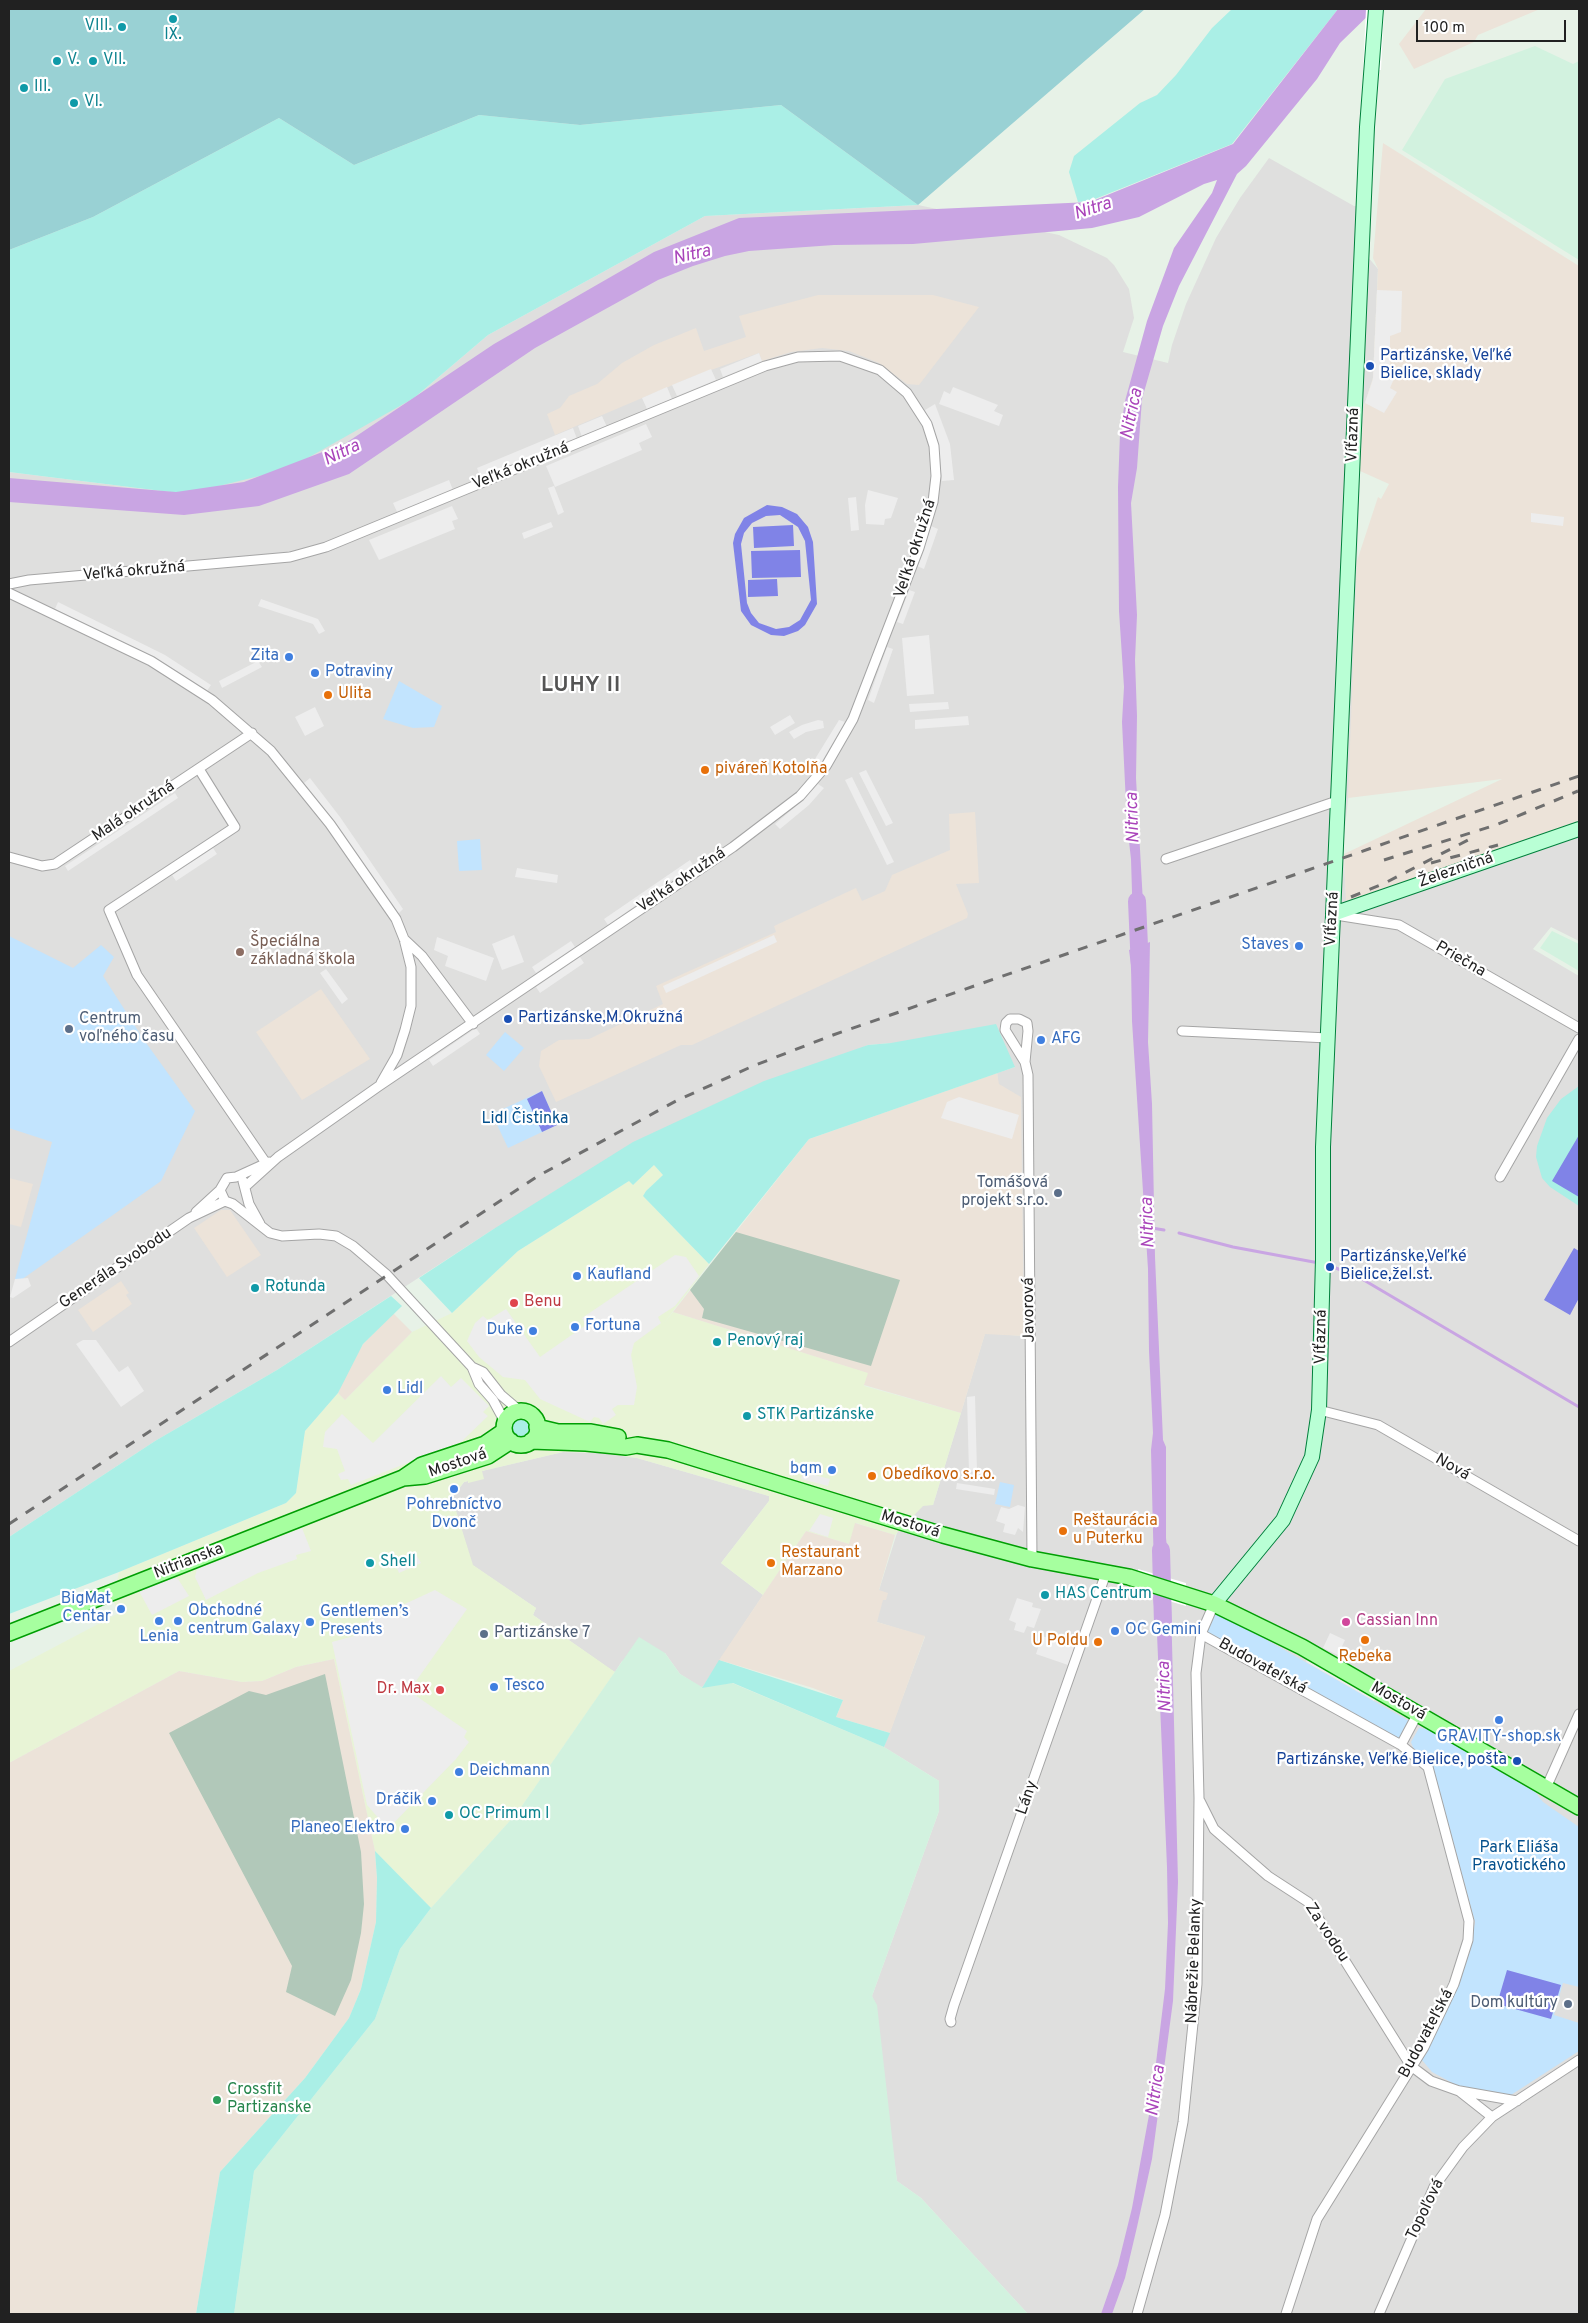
<!DOCTYPE html>
<meta charset="utf-8">
<style>
body{margin:0}
#map{position:relative;width:1588px;height:2323px;overflow:hidden;background:#e7f2e7;font-family:Overpass,sans-serif}
canvas{display:block}
.frame{position:absolute;inset:0;border:10px solid #212121;pointer-events:none}
.scale{position:absolute;left:1416px;top:20px;width:150px;height:22px;box-sizing:border-box;border:2px solid #212121;border-top:0;padding-left:6px;font-size:15px;line-height:18px;white-space:nowrap;color:#212121;-webkit-text-stroke:4px #fff;paint-order:stroke}
</style>
<div id="map">
<canvas width="1588" height="2323"></canvas>
<div class="frame"></div>
<div class="scale">100 m</div>
</div>
<script>
const context = document.querySelector('canvas').getContext('2d');
context.lineJoin = 'round';
function fill(path, color) { context.fillStyle = color; context.fill(path, 'evenodd'); }
const shape = rows => new Path2D(rows.map(r => 'M' + r).join(''));
function trace(path, color, width, dash) { context.strokeStyle = color; context.lineWidth = width; context.lineCap = dash ? 'butt' : 'round'; context.setLineDash(dash || []); context.stroke(path); }
function label(font, color, halo, rows, align = 'center') {
  context.font = font + ' Overpass,sans-serif'; context.lineWidth = 4.5; context.setLineDash([]); context.textBaseline = 'middle'; context.strokeStyle = halo; context.fillStyle = color; for (const [text, x, y, turn = 0] of rows) {
    context.save(); context.translate(x, y); context.rotate((+turn || 0) * Math.PI / 180); context.textAlign = isNaN(turn) ? turn : align; if (halo) context.strokeText(text, 0, 0); context.fillText(text, 0, 0); context.restore();
  }
}
fill(shape([
 [1269,158,1354,206,1370,206,1367,256,1378,269,1373,378,1364,406,1360,471,1350,783,1343,844,1346,896,1579,826,1579,941,1551,927,1533,949,1579,976,1579,2314,1028,2314,921,2198,897,2181,872,1996,939,1811,939,1781,884,1747,925,1637,877,1622,879,1590,898,1530,923,1505,933,1505,985,1333,1024,1336,997,1073,1015,1067,891,1043,868,1045,492,1230,277,1370,155,1441,9,1537,9,472,186,494,414,398,488,335,705,216,918,205,1059,235,1107,258,1114,265,1129,289,1134,318,1123,352,1168,363,1172,345,1186,304,1216,238,1240,198],
 [563,1452,600,1453,637,1458,769,1496,769,1501,721,1563,763,1595,702,1688,680,1674,665,1653,622,1661,615,1672,611,1670,533,1615,536,1608,472,1565,452,1498,464,1482,468,1481,468,1483,482,1471]
]), '#dfdfde');
fill(shape([
 [654,1165,663,1175,646,1191,643,1196,709,1264,664,1323,673,1312,869,1373,864,1386,961,1413,933,1505,923,1506,895,1535,856,1523,849,1544,806,1531,763,1595,721,1563,769,1501,769,1496,637,1458,600,1453,563,1452,482,1471,484,1479,468,1483,468,1481,464,1482,452,1498,473,1565,536,1608,533,1615,615,1672,517,1813,431,1908,375,1851,334,1659,296,1667,262,1681,242,1682,179,1671,9,1763,9,1671,119,1613,113,1600,119,1572,286,1503,296,1493,305,1431,338,1393,345,1400,412,1332,452,1313,518,1251,629,1181,633,1185]
]), '#e8f4d6');
fill(shape([
 [1426,9,1540,9,1478,35,1474,42,1414,69,1399,44],
 [1383,143,1579,266,1579,826,1350,904,1346,901,1344,854,1502,779,1348,798,1357,561,1378,497,1381,499,1389,484,1360,471,1364,406,1373,378,1378,269,1373,258],
 [818,295,933,295,979,307,919,385,907,384,879,363,849,351,822,348,791,352,762,361,759,353,694,376,555,435,547,414,560,408,569,396,597,384,622,363,654,345,696,328,704,351,746,337,739,316],
 [975,812,979,883,956,884,968,914,967,918,692,1045,681,1045,556,1102,539,1066,541,1051,559,1040,589,1039,663,1004,656,986,776,932,774,926,856,888,862,901,885,891,892,875,950,850,949,814],
 [321,989,370,1059,302,1100,256,1032],
 [997,1073,999,1084,1021,1097,1024,1336,985,1334,961,1413,864,1385,868,1373,673,1312,809,1139],
 [9,1178,33,1184,21,1227,9,1224],
 [221,1210,230,1210,261,1255,227,1277,194,1228],
 [121,1281,129,1293,126,1295,132,1304,93,1332,78,1310],
 [393,1313,412,1332,345,1400,338,1393,344,1377,363,1344],
 [855,1523,895,1535,879,1590,888,1593,886,1600,883,1600,877,1622,925,1636,890,1733,836,1717,843,1700,813,1688,719,1660,806,1531,849,1544],
 [334,1659,375,1851,377,1878,376,1922,361,1989,349,2018,305,2078,220,2172,196,2314,9,2314,9,1763,179,1671,242,1682,262,1681,296,1667]
]), '#ece3d9');
fill(shape([
 [736,1232,900,1280,871,1366,702,1318,704,1309,690,1290],
 [325,1674,361,1852,364,1904,361,1933,351,1980,335,2016,286,1992,292,1966,169,1733,249,1691,266,1695]
]), '#b1c8b9');
fill(shape([
 [1535,46,1573,64,1579,61,1579,260,1402,150,1445,79],
 [1552,931,1579,944,1579,971,1540,948],
 [639,1637,665,1653,680,1674,702,1687,732,1683,884,1747,939,1781,939,1811,872,1996,877,2005,897,2181,921,2198,1028,2314,234,2314,254,2171,375,2019,400,1949,431,1908,517,1813]
]), '#d2f2df');
fill(shape([
 [1232,9,1338,9,1232,144,1090,201,1078,202,1069,172,1074,156,1140,103,1157,95,1176,75,1212,28],
 [781,105,918,205,705,216,488,335,414,398,288,469,186,494,9,472,9,250,93,217,279,118,354,165,479,115,580,125],
 [996,1024,1015,1067,809,1139,709,1264,643,1196,646,1191,663,1175,654,1165,633,1185,629,1181,518,1251,452,1313,419,1278,492,1230,633,1142,764,1081,868,1045,891,1043],
 [1579,1086,1579,1206,1550,1187,1542,1178,1536,1157,1537,1146,1547,1118,1561,1099],
 [391,1296,402,1306,363,1344,338,1393,305,1431,296,1493,286,1503,119,1572,9,1614,9,1537,155,1441,277,1370],
 '510 1428a11 11 0 1 1 22 0a11 11 0 1 1-22 0Z',
 [719,1660,843,1700,836,1717,890,1733,884,1747,733,1683,702,1688],
 [375,1851,431,1908,400,1949,375,2019,254,2171,234,2314,196,2314,220,2172,305,2078,349,2018,361,1989,376,1922,377,1878]
]), '#aaefe6');
fill(shape([
 [9,9,1145,9,918,205,781,105,580,125,479,115,354,165,279,118,93,217,9,250]
]), '#99d1d4');
fill(shape([
 [399,681,442,706,434,727,413,728,383,719],
 [480,839,482,870,459,871,457,841],
 [9,936,73,968,101,945,114,957,103,976,144,1040,195,1111,161,1181,21,1280,15,1279,52,1142,9,1128],
 [505,1032,524,1048,504,1071,486,1055],
 [542,1091,557,1125,508,1148,492,1114],
 [1000,1482,1014,1485,1010,1507,995,1504],
 [1216,1611,1409,1721,1400,1740,1207,1632],
 [1419,1728,1427,1729,1535,1792,1543,1802,1579,1827,1579,1987,1563,1983,1554,2015,1579,2023,1579,2051,1511,2095,1458,2086,1432,2072,1422,2060,1458,1985,1470,1951,1475,1922,1432,1765,1416,1755,1411,1742]
]), '#c2e4fe');
fill(shape([
 [767,505,782,507,797,514,808,527,813,542,817,604,805,625,798,631,784,636,771,635,751,625,741,611,733,543,735,534,744,518],
 [780,515,798,527,805,541,811,600,800,620,789,627,776,629,759,623,751,613,747,603,741,544,744,533,752,523,766,516],
 [793,525,794,546,754,548,753,527],
 [800,550,801,577,752,578,751,551],
 [777,579,778,596,748,597,748,580],
 [542,1091,557,1125,542,1132,527,1099],
 [1579,1135,1579,1197,1552,1181],
 [1574,1248,1579,1251,1579,1298,1570,1315,1544,1300],
 [1507,1970,1561,1985,1551,2019,1497,2004]
]), '#8083e7');
fill(shape([
 [1377,290,1402,291,1401,332,1390,336,1390,365,1396,374,1390,388,1397,392,1384,413,1365,403,1373,379],
 [759,353,762,361,723,377,720,369],
 [711,369,716,380,677,396,672,385],
 [667,387,672,399,647,409,642,398],
 [953,387,998,405,994,411,1003,415,999,426,939,404,944,391,950,394],
 [935,404,950,444,954,480,942,481,939,446,925,410],
 [602,416,607,427,582,437,578,426],
 [646,424,652,437,639,443,642,450,555,487,546,466],
 [573,428,577,439,481,479,477,468],
 [449,480,453,490,398,514,393,503],
 [554,486,564,512,558,515,548,488],
 [868,490,898,498,891,518,885,519,884,525,866,524,865,505],
 [856,497,859,530,851,531,848,498],
 [452,506,458,519,452,521,455,529,379,560,369,540],
 [1531,513,1564,517,1563,526,1531,522],
 [551,522,553,527,524,539,522,533],
 [931,526,938,529,924,569,917,566],
 [909,590,915,592,903,624,897,622],
 [261,599,318,619,325,631,319,634,313,624,258,606],
 [58,602,165,655,211,685,207,691,162,662,55,609],
 [929,635,934,694,907,696,902,638],
 [887,647,893,649,874,703,868,700],
 [258,661,262,667,222,688,219,681],
 [948,702,949,709,910,712,909,704],
 [315,707,324,726,305,736,295,717],
 [790,715,795,723,775,735,770,727],
 [968,716,969,725,915,729,915,720],
 [818,720,823,721,824,728,806,732,794,739,789,732,802,725],
 [839,720,845,722,821,763,815,759],
 [866,770,893,823,886,826,859,773],
 [852,777,894,862,887,865,845,780],
 [310,778,340,817,403,909,398,914,334,821,304,783],
 [818,784,824,788,809,805,780,829,775,824,803,800],
 [175,793,178,798,68,871,65,866],
 [213,848,217,854,176,881,172,875],
 [690,860,693,865,608,925,604,919],
 [517,868,558,875,557,883,515,877],
 [514,935,524,962,502,970,492,944],
 [774,935,777,942,666,993,663,986],
 [437,937,494,958,486,981,445,966,448,956,434,950],
 [571,941,575,947,536,973,532,967],
 [580,957,584,963,540,993,536,987],
 [326,969,348,999,342,1004,320,973],
 [476,1028,480,1034,433,1066,429,1060],
 [959,1097,1019,1115,1012,1139,941,1118,947,1102],
 [675,1255,686,1257,699,1276,675,1306,658,1317,661,1323,634,1343,631,1355,637,1387,634,1405,618,1405,612,1409,616,1415,603,1424,599,1418,594,1417,590,1422,540,1399,525,1380,503,1377,479,1357,467,1341,475,1323,483,1316,488,1320,506,1309,540,1357,586,1325,582,1318],
 [28,1278,31,1286,13,1298,10,1297,15,1279],
 [83,1340,96,1340,119,1372,128,1366,144,1391,121,1407,76,1344],
 [441,1376,451,1387,461,1378,489,1406,483,1412,488,1416,461,1442,351,1485,348,1479,341,1480,338,1474,345,1471,337,1449,323,1447,325,1432,342,1414,373,1443],
 [975,1396,977,1471,969,1472,967,1397],
 [803,1472,830,1479,828,1486,801,1479],
 [957,1483,995,1489,994,1495,956,1489],
 [1018,1505,1025,1507,1023,1532,1018,1528,1015,1535,1003,1532,1005,1524,996,1521,1001,1507,1009,1509],
 [820,1514,833,1518,828,1537,809,1531],
 [302,1528,311,1551,296,1555,297,1559,258,1573,206,1600,195,1577,197,1569],
 [417,1556,421,1563,399,1573,396,1566],
 [173,1578,178,1579,189,1596,152,1615,139,1591],
 [435,1590,467,1609,409,1691,467,1731,464,1737,469,1742,456,1759,388,1829,367,1805,332,1642,354,1636,353,1628],
 [1017,1598,1033,1603,1032,1607,1041,1609,1034,1628,1027,1626,1024,1633,1014,1630,1016,1623,1009,1620],
 [1330,1633,1345,1640,1338,1655,1323,1648],
 [1042,1636,1075,1647,1068,1665,1036,1654],
 [1308,1658,1376,1698,1374,1701,1306,1662]
]), '#ededed');
fill(shape([
 [1338,9,1375,9,1340,43,1317,79,1246,166,1237,174,1179,286,1163,326,1142,399,1137,468,1131,503,1137,615,1135,660,1137,716,1136,778,1144,921,1133,925,1131,859,1127,824,1122,722,1124,687,1119,611,1118,487,1120,434,1125,401,1147,321,1174,248,1212,193,1217,180,1204,184,1139,217,1092,228,913,244,834,245,749,251,725,256,693,266,658,280,535,348,349,474,259,506,184,515,9,502,9,478,176,492,244,482,346,443,494,344,654,252,739,218,1090,202,1233,144],
 [1150,942,1148,1042,1152,1104,1155,1257,1163,1440,1166,1447,1166,1538,1170,1577,1154,1572,1151,1450,1153,1433,1149,1351,1148,1269,1132,1021,1131,965,1129,950],
 [1153,1597,1171,1603,1178,1882,1173,2001,1152,2159,1137,2227,1125,2278,1112,2314,1101,2314,1118,2265,1132,2208,1151,2104,1165,1989,1168,1923,1167,1867,1157,1634]
]), '#c9a5e3');
fill(shape([
 [1366,9,1384,9,1381,70,1363,70],
 [1138,1569,1186,1583,1186,1606,1138,1592]
]), '#fff');
trace(shape([
 [1152,1228,1164,1230],
 [1179,1233,1233,1247,1319,1263],
 [1325,1264,1357,1276,1579,1407]
]), '#c9a5e3', 3);
trace(shape([
 [1137,901,1140,969],
 [1161,1550,1163,1624]
]), '#c9a5e3', 18);
const street = shape([
 [9,584,29,580,290,557,326,547,765,366,798,357,840,356,880,370,907,393,927,424,934,446,936,476,933,502,919,548,853,719,826,766,800,796,733,847,379,1086,278,1157,246,1186],
 [9,593,151,661,212,700,271,751,330,824,396,919,404,939,411,967,411,1006,405,1030,397,1055,381,1083],
 [199,769,235,827,109,910,137,975,266,1163],
 [9,857,42,866,55,864,252,733],
 [1166,859,1337,801],
 [1336,915,1399,925,1579,1028],
 [404,939,422,956,473,1024],
 [1182,1031,1328,1038],
 [1025,1062,1005,1030,1006,1023,1010,1019,1019,1019,1027,1023,1028,1031,1025,1062,1028,1075,1032,1559],
 [1500,1177,1579,1039],
 [243,1181,249,1204,260,1224],
 [220,1190,225,1201,233,1204,270,1233,282,1236,319,1234,336,1236,353,1246,387,1275,472,1367,479,1384,493,1400,505,1422],
 [196,1212,220,1190,227,1178,236,1177,269,1162],
 [9,1342,189,1218,225,1201],
 [472,1367,483,1372,501,1395,521,1412],
 [1319,1410,1378,1425,1579,1541],
 [1201,1634,1401,1745,1428,1767,1469,1921,1468,1940,1454,1984,1424,2047,1317,2219,1286,2314],
 [1401,1745,1418,1713],
 [1546,1788,1579,1714],
 [1200,1801,1214,1829,1268,1876,1308,1902,1411,2066,1431,2081,1459,2091,1492,2117],
 [951,2022,950,2019,954,2005,1106,1573],
 [1460,2091,1517,2101],
 [1137,2314,1165,2215,1183,2122,1197,1984,1199,1798,1196,1673,1201,1634,1214,1604],
 [1379,2314,1434,2187,1463,2147,1492,2117,1579,2060]
]);
const secondary = shape([
 [1333,914,1579,829],
 [1214,1604,1283,1520,1312,1457,1319,1410,1323,1259,1323,1147,1367,127,1376,9]
]);
const primary = shape([
 '504 1428a17 17 0 1 1 34 0a17 17 0 1 1-34 0Z',
 [537,1427,558,1432,591,1432,618,1437],
 [531,1441,586,1443,626,1447,637,1445,668,1450,943,1535,1032,1559,1129,1577,1214,1604,1302,1647,1579,1807],
 [403,1478,422,1465,485,1444,504,1431],
 [9,1633,403,1478,425,1476,488,1456,511,1441]
]);
trace(street, '#a5a5a5', 11);
trace(secondary, '#00803c', 16);
trace(primary, '#009e04', 18);
trace(street, '#fff', 9);
trace(secondary, '#b9ffd5', 14);
trace(primary, '#a6ff9f', 15);
trace(shape([
 [1384,860,1496,825,1578,791],
 [1431,863,1498,845],
 [1351,897,1385,883,1468,840],
 [9,1524,538,1176,676,1101,753,1066,833,1035,1579,776]
]), '#6f6f6f', 3, [10, 10]);
for (const [x, y, r, color] of [
 [173,19,5,"#0f9aa8"],
 [122,27,5,"#0f9aa8"],
 [57,61,5,"#0f9aa8"],
 [93,61,5,"#0f9aa8"],
 [24,88,5,"#0f9aa8"],
 [74,103,5,"#0f9aa8"],
 [1370,366,5,"#1a4fb4"],
 [289,657,5,"#3f7fe0"],
 [315,673,5,"#3f7fe0"],
 [328,695,5,"#e8710a"],
 [705,770,5,"#e8710a"],
 [1299,946,5,"#3f7fe0"],
 [240,952,5,"#8d6e63"],
 [508,1019,5,"#1a4fb4"],
 [69,1029,5,"#5c6f8a"],
 [1041,1040,5,"#3f7fe0"],
 [1058,1193,5,"#5c6f8a"],
 [1330,1267,5,"#1a4fb4"],
 [577,1276,5,"#3f7fe0"],
 [255,1288,5,"#0f9aa8"],
 [514,1303,5,"#e0444e"],
 [575,1327,5,"#3f7fe0"],
 [533,1331,5,"#3f7fe0"],
 [717,1342,5,"#0f9aa8"],
 [387,1390,5,"#3f7fe0"],
 [747,1416,5,"#0f9aa8"],
 [832,1470,5,"#3f7fe0"],
 [872,1476,5,"#e8710a"],
 [454,1489,5,"#3f7fe0"],
 [1063,1531,5,"#e8710a"],
 [370,1563,5,"#0f9aa8"],
 [771,1563,5,"#e8710a"],
 [1045,1595,5,"#0f9aa8"],
 [121,1609,5,"#3f7fe0"],
 [159,1621,5,"#3f7fe0"],
 [178,1621,5,"#3f7fe0"],
 [310,1622,5,"#3f7fe0"],
 [1346,1622,5,"#d1479c"],
 [1115,1631,5,"#3f7fe0"],
 [484,1634,5,"#5c6f8a"],
 [1365,1640,5,"#e8710a"],
 [1098,1642,5,"#e8710a"],
 [494,1687,5,"#3f7fe0"],
 [440,1690,5,"#e0444e"],
 [1499,1720,5,"#3f7fe0"],
 [1517,1761,5,"#1a4fb4"],
 [459,1772,5,"#3f7fe0"],
 [432,1801,5,"#3f7fe0"],
 [449,1815,5,"#0f9aa8"],
 [405,1829,5,"#3f7fe0"],
 [1568,2004,5,"#5c6f8a"],
 [217,2100,5,"#2e9e5b"]
]) { const dot = new Path2D(); dot.arc(x, y, r, 0, 2 * Math.PI); context.fillStyle = color; context.fill(dot); trace(dot, '#fff', 2); }
label('16px', '#0d838f', '#fff', [
 ["VIII.",112,27,"right"],
 ["IX.",173,36,"center"],
 ["V.",67,61],
 ["VII.",103,61],
 ["III.",34,88],
 ["VI.",84,103],
 ["Rotunda",265,1288],
 ["Penový raj",727,1342],
 ["STK Partizánske",757,1416],
 ["Shell",380,1563],
 ["HAS Centrum",1055,1595],
 ["OC Primum I",459,1815]
], 'left');
label('16px', '#164399', '#fff', [
 ["Partizánske, Veľké",1380,357],
 ["Bielice, sklady",1380,375],
 ["Partizánske,M.Okružná",518,1019],
 ["Partizánske,Veľké",1340,1258],
 ["Bielice,žel.st.",1340,1276],
 ["Partizánske, Veľké Bielice, pošta",1507,1761,"right"]
], 'left');
label('16px', '#212121', '#fff', [
 ["Víťazná",1354,435,-88],
 ["Veľká okružná",521,467,-22],
 ["Veľká okružná",916,549,-72],
 ["Veľká okružná",134,572,-5],
 ["Malá okružná",134,812,-34],
 ["Železničná",1456,871,-19],
 ["Veľká okružná",682,881,-34],
 ["Víťazná",1333,919,-87],
 ["Priečna",1460,960,30],
 ["Generála Svobodu",116,1269,-34],
 ["Javorová",1030,1310,-91],
 ["Víťazná",1322,1337,-89],
 ["Mostová",458,1464,-19],
 ["Nová",1452,1468,30],
 ["Mostová",910,1525,17],
 ["Nitrianska",189,1562,-21],
 ["Budovateľská",1262,1667,29],
 ["Mostová",1398,1702,30],
 ["Lány",1028,1798,-71],
 ["Za vodou",1326,1933,57],
 ["Nábrežie Belanky",1195,1961,-88],
 ["Budovateľská",1427,2034,-62],
 ["Topoľová",1426,2210,-64]
]);
label('16px', '#366cbe', '#fff', [
 ["Zita",279,657,"right"],
 ["Potraviny",325,673],
 ["Staves",1289,946,"right"],
 ["AFG",1051,1040],
 ["Kaufland",587,1276],
 ["Fortuna",585,1327],
 ["Duke",523,1331,"right"],
 ["Lidl",397,1390],
 ["bqm",822,1470,"right"],
 ["Pohrebníctvo",454,1506,"center"],
 ["Dvonč",454,1524,"center"],
 ["BigMat",111,1600,"right"],
 ["Centar",111,1618,"right"],
 ["Obchodné",188,1612],
 ["centrum Galaxy",188,1630],
 ["Gentlemen’s",320,1613],
 ["Presents",320,1631],
 ["OC Gemini",1125,1631],
 ["Lenia",159,1638,"center"],
 ["Tesco",504,1687],
 ["GRAVITY-shop.sk",1499,1738,"center"],
 ["Deichmann",469,1772],
 ["Dráčik",422,1801,"right"],
 ["Planeo Elektro",395,1829,"right"]
], 'left');
label('16px', '#c56008', '#fff', [
 ["Ulita",338,695],
 ["piváreň Kotolňa",715,770],
 ["Obedíkovo s.r.o.",882,1476],
 ["Reštaurácia",1073,1522],
 ["u Puterku",1073,1540],
 ["Restaurant",781,1554],
 ["Marzano",781,1572],
 ["U Poldu",1088,1642,"right"],
 ["Rebeka",1365,1658,"center"]
], 'left');
label('16px', '#785e54', '#fff', [
 ["Špeciálna",250,943],
 ["základná škola",250,961]
], 'left');
label('16px', '#4e5e75', '#fff', [
 ["Centrum",79,1020],
 ["voľného času",79,1038],
 ["Tomášová",1048,1184,"right"],
 ["projekt s.r.o.",1048,1202,"right"],
 ["Partizánske 7",494,1634],
 ["Dom kultúry",1558,2004,"right"]
], 'left');
label('16px', '#034f8c', '#fff', [
 ["Lidl Čistinka",525,1120],
 ["Park Eliáša",1519,1849],
 ["Pravotického",1519,1867]
]);
label('16px', '#be3a42', '#fff', [
 ["Benu",524,1303],
 ["Dr. Max",430,1690,"right"]
], 'left');
label('16px', '#b23c85', '#fff', [
 ["Cassian Inn",1356,1622]
], 'left');
label('16px', '#27864d', '#fff', [
 ["Crossfit",227,2091],
 ["Partizanske",227,2109]
], 'left');
label('italic 18px', '#a944ba', '#fff', [
 ["Nitra",1093,210,-18],
 ["Nitra",692,256,-13],
 ["Nitrica",1133,414,-78],
 ["Nitra",342,454,-26],
 ["Nitrica",1134,818,-92],
 ["Nitrica",1149,1223,-92],
 ["Nitrica",1166,1687,-92],
 ["Nitrica",1157,2091,-82]
]);
context.letterSpacing = '1px';
label('bold 21px', '#545454', '#fff', [
 ["LUHY II",581,687]
]);
context.letterSpacing = '0px';
</script>
